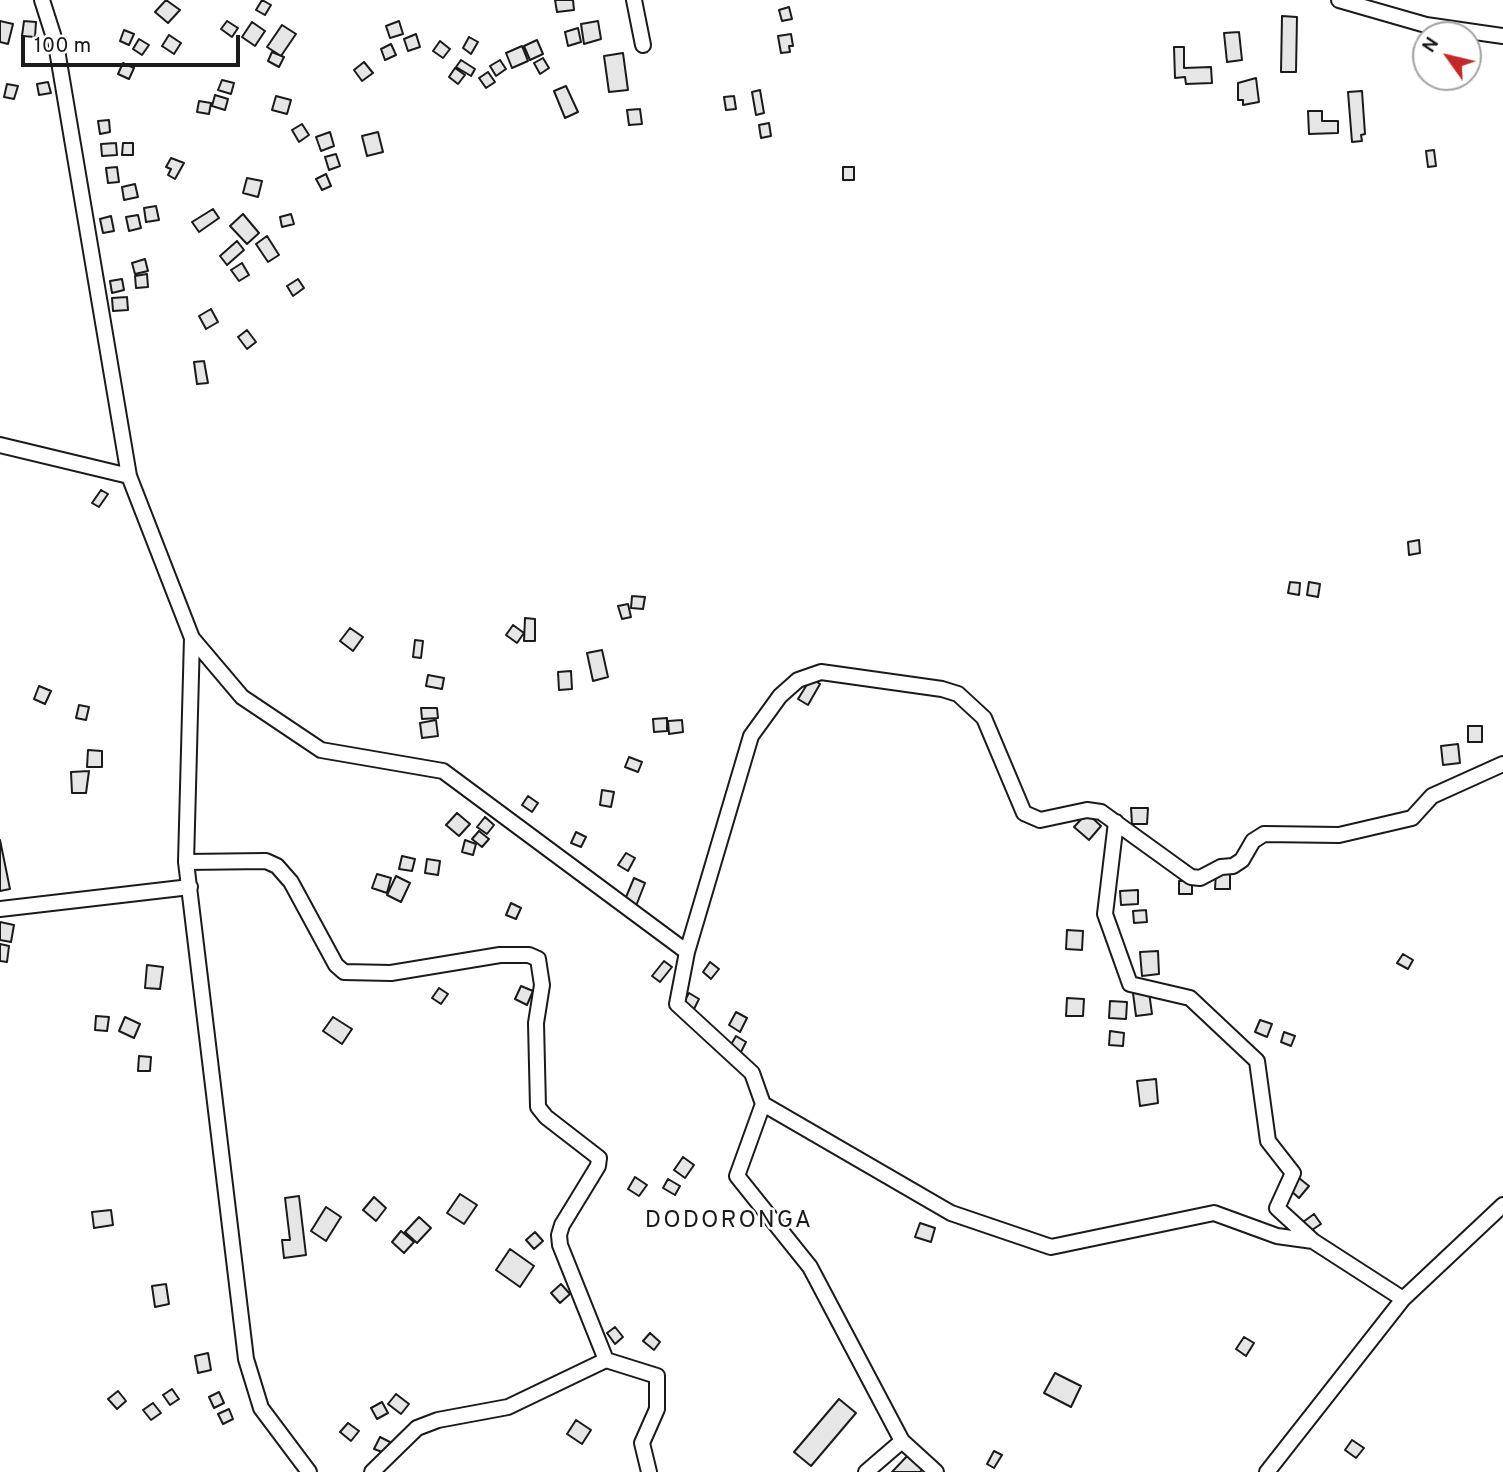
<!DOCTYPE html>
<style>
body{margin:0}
#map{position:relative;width:1503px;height:1472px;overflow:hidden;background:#fff;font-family:Overpass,sans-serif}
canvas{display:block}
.north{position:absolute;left:1412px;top:21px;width:70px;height:70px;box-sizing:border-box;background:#fff;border:2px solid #a3a3a3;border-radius:50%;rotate:304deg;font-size:19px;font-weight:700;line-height:28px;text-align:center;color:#1a1a1a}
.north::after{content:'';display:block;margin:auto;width:24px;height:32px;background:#c62828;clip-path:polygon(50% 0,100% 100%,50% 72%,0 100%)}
.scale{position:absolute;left:21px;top:35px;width:219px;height:32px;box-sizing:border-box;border:4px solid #1a1a1a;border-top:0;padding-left:9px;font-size:21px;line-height:24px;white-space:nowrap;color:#1a1a1a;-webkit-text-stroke:5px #fff;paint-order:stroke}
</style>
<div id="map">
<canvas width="1503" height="1472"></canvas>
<div class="north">N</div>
<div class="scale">100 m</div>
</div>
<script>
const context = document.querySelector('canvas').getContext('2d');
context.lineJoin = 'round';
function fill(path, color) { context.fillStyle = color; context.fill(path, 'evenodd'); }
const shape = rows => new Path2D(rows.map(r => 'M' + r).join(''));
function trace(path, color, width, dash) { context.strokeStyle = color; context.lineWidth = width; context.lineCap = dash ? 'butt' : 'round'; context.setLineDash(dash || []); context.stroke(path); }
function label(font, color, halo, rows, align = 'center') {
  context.font = font + ' Overpass,sans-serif'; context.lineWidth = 5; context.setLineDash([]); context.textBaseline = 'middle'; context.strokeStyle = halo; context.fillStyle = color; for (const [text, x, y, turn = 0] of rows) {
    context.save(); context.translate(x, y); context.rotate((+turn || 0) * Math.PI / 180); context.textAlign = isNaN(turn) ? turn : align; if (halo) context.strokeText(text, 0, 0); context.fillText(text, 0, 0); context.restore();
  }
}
const building = shape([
 [166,0,180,10,168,23,155,12,166,0],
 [262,0,271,5,265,15,256,10,262,0],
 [555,0,573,0,574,10,557,12,555,0],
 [789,7,792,19,782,21,779,10,789,7],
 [1282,16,1297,17,1296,72,1281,72,1282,16],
 [0,21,13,24,8,44,0,42,0,21],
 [24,21,36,22,35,37,22,36,24,21],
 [227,21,238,28,232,37,221,29,227,21],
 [399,21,403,34,390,38,386,26,399,21],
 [598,21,601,39,584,44,581,24,598,21],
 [252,22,265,31,255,46,242,37,252,22],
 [282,25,296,34,281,56,267,47,282,25],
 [578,28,581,42,568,46,565,32,578,28],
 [124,30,134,34,129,45,120,41,124,30],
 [1239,32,1242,60,1227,62,1224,33,1239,32],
 [416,34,420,47,408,51,404,39,416,34],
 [791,34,793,46,789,46,790,52,781,53,778,36,791,34],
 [169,35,181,43,174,54,162,46,169,35],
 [469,37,478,42,471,54,463,48,469,37],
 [139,39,149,45,142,55,133,49,139,39],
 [537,40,543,54,530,60,524,46,537,40],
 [440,41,450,49,443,58,433,51,440,41],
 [391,44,396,55,385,60,381,49,391,44],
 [522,46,528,61,512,68,506,53,522,46],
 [1174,47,1184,47,1184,68,1211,67,1212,83,1186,84,1185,77,1175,78,1174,47],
 [272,52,284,57,279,67,268,61,272,52],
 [623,53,628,90,609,92,604,56,623,53],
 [543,58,549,68,540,74,534,63,543,58],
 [461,60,475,69,471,76,456,67,461,60],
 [500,60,506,69,496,76,490,66,500,60],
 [364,62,373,73,362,81,354,70,364,62],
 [123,63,134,68,129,79,118,74,123,63],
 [455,68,465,75,458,84,449,77,455,68],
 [488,72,495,82,486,88,479,78,488,72],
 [1256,78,1259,102,1243,105,1243,100,1238,100,1238,83,1256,78],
 [222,80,234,83,231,94,218,90,222,80],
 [48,82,51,93,39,95,37,84,48,82],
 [7,84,18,86,14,99,4,97,7,84],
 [566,86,578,112,565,118,554,91,566,86],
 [760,90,764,113,756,115,752,92,760,90],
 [1362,91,1365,134,1361,135,1362,141,1352,142,1348,92,1362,91],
 [215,95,228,99,225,110,212,106,215,95],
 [276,96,291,100,287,114,272,110,276,96],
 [734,96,736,109,726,110,724,97,734,96],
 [199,101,211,103,209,114,197,112,199,101],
 [640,109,642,124,629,125,627,110,640,109],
 [1308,111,1322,111,1322,121,1338,121,1338,133,1309,134,1308,111],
 [109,120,110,132,100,134,98,121,109,120],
 [769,123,771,136,761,138,759,125,769,123],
 [302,124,309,135,299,142,292,130,302,124],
 [330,132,334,146,321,151,316,137,330,132],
 [378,132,383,152,367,156,362,136,378,132],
 [116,143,117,155,102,156,101,144,116,143],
 [123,143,133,143,133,155,122,155,123,143],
 [1434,150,1436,166,1428,167,1426,151,1434,150],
 [336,154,340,166,329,170,325,157,336,154],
 [171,158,184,163,175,179,168,175,171,169,166,167,171,158],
 [117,167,119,182,108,183,106,168,117,167],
 [843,167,854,167,854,180,843,180,843,167],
 [326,174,331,186,322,190,316,179,326,174],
 [247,178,262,181,258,197,243,193,247,178],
 [135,184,138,197,124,200,122,187,135,184],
 [156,206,159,220,146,222,144,208,156,206],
 [213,209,219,218,199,232,192,222,213,209],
 [243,214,259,233,247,244,230,226,243,214],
 [291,214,294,224,282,227,280,217,291,214],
 [138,215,141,228,129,231,126,217,138,215],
 [111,216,114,231,103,233,100,219,111,216],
 [267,236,279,255,268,262,256,244,267,236],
 [237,241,244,250,227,265,220,256,237,241],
 [145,259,148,271,135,274,132,263,145,259],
 [242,263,249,275,239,281,231,270,242,263],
 [147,274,148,287,136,288,135,276,147,274],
 [122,279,124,290,112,293,110,281,122,279],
 [298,279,304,288,293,296,287,286,298,279],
 [127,297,128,310,113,311,112,298,127,297],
 [211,309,218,322,206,329,199,316,211,309],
 [247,330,256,342,247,349,238,337,247,330],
 [204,361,208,383,197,384,194,362,204,361],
 [101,490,108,494,99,507,92,503,101,490],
 [1419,540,1420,553,1409,555,1408,542,1419,540],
 [1290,582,1300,583,1299,595,1288,593,1290,582],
 [1309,582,1320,584,1318,597,1307,595,1309,582],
 [632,596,645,597,643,609,631,608,632,596],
 [628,604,631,617,622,619,618,606,628,604],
 [525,618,535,619,535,641,524,641,525,618],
 [513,625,524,633,517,643,506,635,513,625],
 [350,628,363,637,353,651,340,641,350,628],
 [415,640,423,641,421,658,413,657,415,640],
 [602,650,608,677,593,681,587,653,602,650],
 [571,671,572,689,559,690,558,672,571,671],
 [428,675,444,678,442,689,426,686,428,675],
 [811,678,820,684,808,705,798,699,811,678],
 [39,686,51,691,45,704,34,699,39,686],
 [79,705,89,707,86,720,76,718,79,705],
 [421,708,437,708,438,718,422,719,421,708],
 [667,718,667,731,654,732,653,719,667,718],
 [436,720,438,736,422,738,420,723,436,720],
 [682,720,683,732,669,734,668,721,682,720],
 [1468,726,1482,726,1482,742,1468,742,1468,726],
 [1458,744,1460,763,1443,765,1441,746,1458,744],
 [88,750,102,751,102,767,87,767,88,750],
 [629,757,642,762,638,772,625,767,629,757],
 [89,771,86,793,72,793,71,772,89,771],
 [602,790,614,792,611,807,600,805,602,790],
 [528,796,538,803,532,812,522,805,528,796],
 [1131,808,1148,808,1147,824,1132,824,1131,808],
 [457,813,470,824,459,836,446,825,457,813],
 [1087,813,1101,826,1089,840,1074,827,1087,813],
 [485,817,494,825,487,834,477,827,485,817],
 [479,831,489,839,482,847,472,839,479,831],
 [576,832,586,837,581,847,571,843,576,832],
 [0,840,10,889,0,891,0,840],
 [465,840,476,844,473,855,462,852,465,840],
 [626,853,635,858,628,871,618,865,626,853],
 [402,856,415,859,412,871,399,869,402,856],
 [427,859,440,861,438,875,425,873,427,859],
 [1216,872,1230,873,1230,889,1215,889,1216,872],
 [377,874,391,878,387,893,372,888,377,874],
 [396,876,410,883,401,902,387,895,396,876],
 [634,878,645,883,636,906,624,902,634,878],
 [1179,881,1192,881,1192,894,1179,894,1179,881],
 [1138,890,1138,904,1121,905,1120,891,1138,890],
 [511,903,521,908,516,919,506,915,511,903],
 [1146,910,1147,922,1134,923,1133,911,1146,910],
 [0,922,14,925,11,942,0,940,0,922],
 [1067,930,1083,931,1082,950,1066,949,1067,930],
 [0,944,9,946,7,962,0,961,0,944],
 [1158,951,1159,974,1142,976,1140,952,1158,951],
 [1403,954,1413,960,1408,969,1397,963,1403,954],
 [664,961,672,967,660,982,652,976,664,961],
 [710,962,719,969,711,979,703,972,710,962],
 [147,965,163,967,160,989,145,988,147,965],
 [521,986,533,991,527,1005,515,999,521,986],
 [439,988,448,994,441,1004,432,998,439,988],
 [1149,992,1152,1014,1136,1016,1133,993,1149,992],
 [689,993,699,999,693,1011,682,1005,689,993],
 [1067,998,1084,999,1083,1016,1066,1016,1067,998],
 [1110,1001,1127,1002,1126,1019,1109,1018,1110,1001],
 [736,1012,747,1018,740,1032,729,1025,736,1012],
 [96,1016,109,1017,107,1031,95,1030,96,1016],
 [125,1017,140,1024,134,1038,119,1031,125,1017],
 [333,1017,352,1029,342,1044,323,1031,333,1017],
 [1260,1020,1272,1024,1267,1037,1255,1032,1260,1020],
 [1110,1031,1124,1033,1123,1046,1109,1045,1110,1031],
 [1284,1032,1295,1036,1291,1046,1281,1042,1284,1032],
 [736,1036,746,1042,740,1054,729,1048,736,1036],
 [139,1056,151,1057,150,1071,138,1071,139,1056],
 [1156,1079,1158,1103,1140,1106,1137,1081,1156,1079],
 [683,1157,694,1165,685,1178,674,1170,683,1157],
 [635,1177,647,1185,639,1196,628,1189,635,1177],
 [1299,1178,1309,1186,1299,1198,1290,1190,1299,1178],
 [668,1179,680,1186,675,1195,663,1188,668,1179],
 [460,1194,477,1205,464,1224,447,1213,460,1194],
 [299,1196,306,1255,284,1258,282,1240,290,1240,285,1198,299,1196],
 [374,1197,386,1208,376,1221,363,1210,374,1197],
 [326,1207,341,1217,326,1241,311,1231,326,1207],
 [111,1210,113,1225,94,1228,92,1212,111,1210],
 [1314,1214,1321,1224,1309,1232,1303,1222,1314,1214],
 [419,1217,431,1228,417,1243,405,1232,419,1217],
 [920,1223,935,1228,931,1242,915,1237,920,1223],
 [401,1231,414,1242,404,1253,392,1242,401,1231],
 [535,1232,543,1241,534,1249,526,1240,535,1232],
 [510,1249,534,1266,520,1287,496,1270,510,1249],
 [166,1284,169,1304,155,1307,152,1286,166,1284],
 [561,1284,570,1294,560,1303,551,1293,561,1284],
 [615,1327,623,1337,615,1344,607,1333,615,1327],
 [650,1333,660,1342,654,1350,643,1341,650,1333],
 [1244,1337,1254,1343,1246,1356,1236,1349,1244,1337],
 [208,1353,211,1370,198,1373,195,1356,208,1353],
 [1055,1373,1081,1386,1071,1407,1044,1393,1055,1373],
 [172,1389,179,1399,170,1405,163,1395,172,1389],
 [118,1391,126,1401,117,1409,108,1399,118,1391],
 [219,1392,224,1403,214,1408,209,1397,219,1392],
 [396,1394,409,1404,401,1414,388,1404,396,1394],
 [839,1399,856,1413,811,1466,794,1452,839,1399],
 [382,1402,388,1413,377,1419,371,1408,382,1402],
 [153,1403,161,1413,151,1420,143,1410,153,1403],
 [229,1409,233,1419,223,1424,218,1414,229,1409],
 [576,1420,591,1430,582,1444,567,1434,576,1420],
 [348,1423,359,1431,351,1441,340,1432,348,1423],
 [380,1437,390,1442,385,1453,374,1449,380,1437],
 [1352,1440,1364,1448,1356,1458,1345,1450,1352,1440],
 [994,1451,1002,1455,994,1468,987,1464,994,1451],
 [909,1454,924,1468,920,1472,892,1472,909,1454]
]);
fill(building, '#e6e6e6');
trace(building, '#1a1a1a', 2);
const street = shape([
 [42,0,56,44,129,476,192,638,186,862,246,1359,261,1408,309,1472],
 [634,0,643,45],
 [1339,0,1426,25,1503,36],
 [0,445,129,476],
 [192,638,242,697,321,750,443,771,687,952,677,1004,752,1073,763,1104,737,1176,810,1267,902,1441],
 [1116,822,1105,914,1130,984,1190,998,1257,1061,1268,1141,1293,1173,1277,1208,1313,1241,1403,1299],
 [186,862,266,861,277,866,291,882,336,965,344,972,391,973,500,955,529,955,538,959,542,985,536,1023,538,1107,546,1117,599,1158,598,1166,562,1225,559,1235,560,1245,606,1360],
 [0,909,190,887],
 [687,952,751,736,780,696,798,680,821,672,942,689,958,694,984,718,1024,813,1040,820,1087,810,1101,812,1191,877,1200,878,1221,867,1233,866,1242,860,1253,841,1264,834,1339,835,1412,818,1432,796,1503,764],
 [763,1104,951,1213,1051,1247,1214,1213,1277,1236,1313,1241],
 [372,1472,417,1428,438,1420,508,1407,606,1360,657,1376,657,1409,642,1443,649,1472],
 [866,1472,902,1441,936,1472],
 [1267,1472,1403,1299,1503,1205]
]);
trace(street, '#1a1a1a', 18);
trace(street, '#fff', 14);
context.letterSpacing = '2px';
label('24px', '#1a1a1a', '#fff', [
 ["DODORONGA",729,1222]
]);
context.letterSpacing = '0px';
</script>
